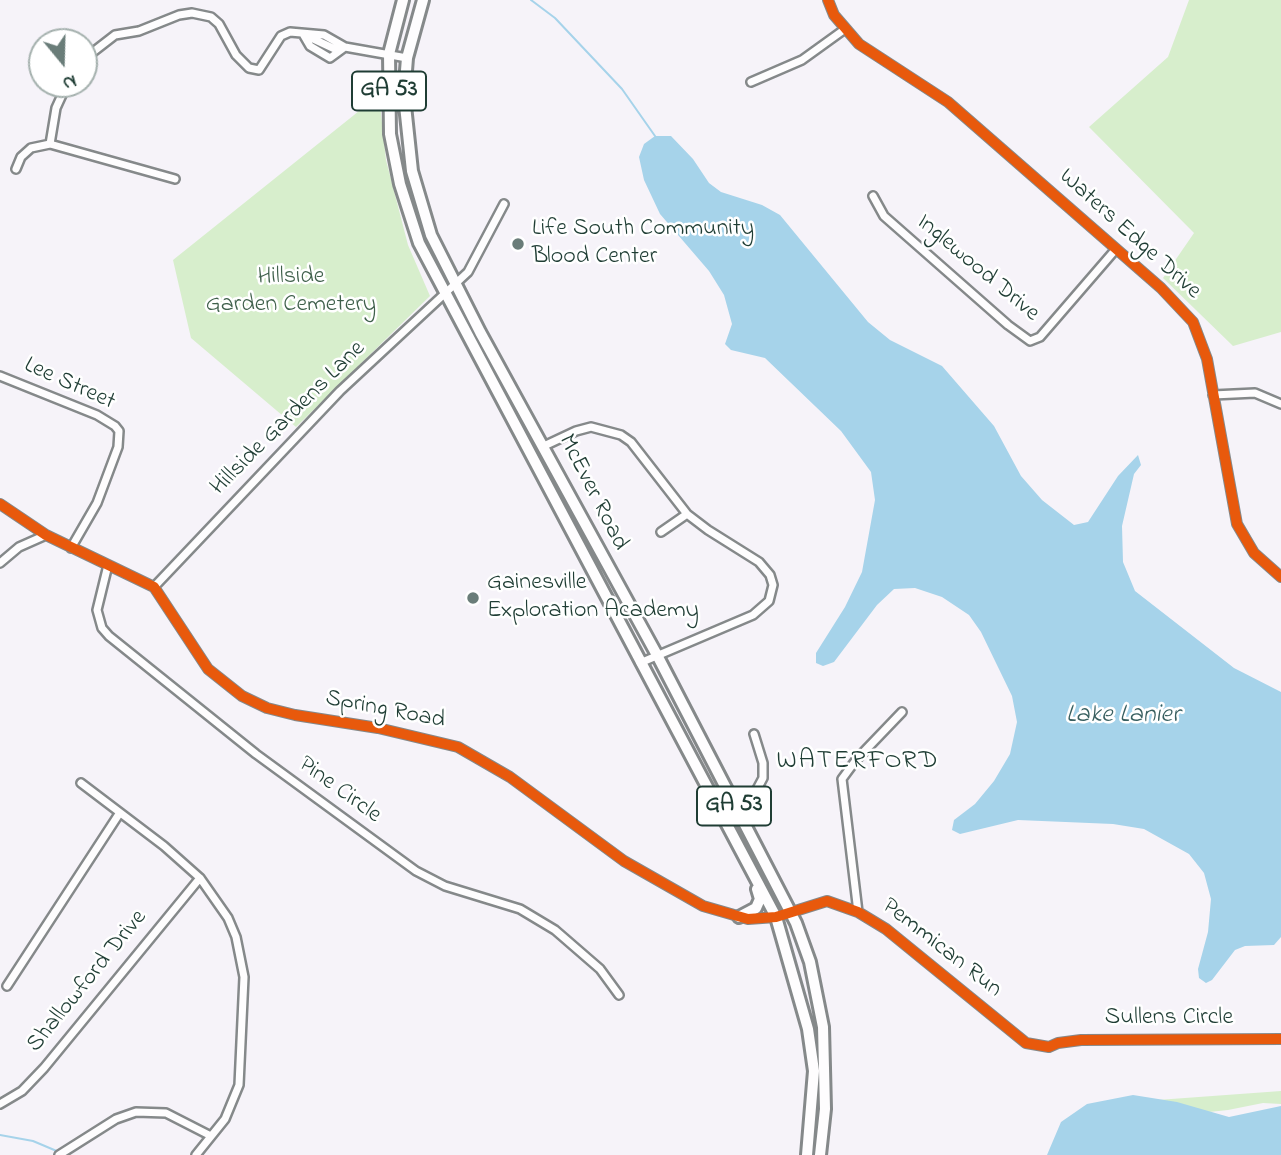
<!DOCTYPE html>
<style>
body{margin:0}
#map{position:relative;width:1281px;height:1155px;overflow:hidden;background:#f6f3f9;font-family:"Indie Flower",sans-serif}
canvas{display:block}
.north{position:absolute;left:28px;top:28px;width:70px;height:70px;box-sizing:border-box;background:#fff;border:2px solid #a5b1ae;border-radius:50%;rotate:161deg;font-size:19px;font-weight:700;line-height:28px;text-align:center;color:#1f3d34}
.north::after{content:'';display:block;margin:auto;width:24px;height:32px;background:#6a7d79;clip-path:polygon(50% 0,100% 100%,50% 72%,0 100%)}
</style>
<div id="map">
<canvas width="1281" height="1155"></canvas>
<div class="north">N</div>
</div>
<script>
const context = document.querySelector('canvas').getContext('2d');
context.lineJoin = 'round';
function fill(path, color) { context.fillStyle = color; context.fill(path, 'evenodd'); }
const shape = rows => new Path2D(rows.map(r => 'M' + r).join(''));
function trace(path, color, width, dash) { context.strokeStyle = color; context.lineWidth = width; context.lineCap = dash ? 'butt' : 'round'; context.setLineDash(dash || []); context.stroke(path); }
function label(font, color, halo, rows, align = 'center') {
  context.font = font + ' "Indie Flower",sans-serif'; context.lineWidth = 5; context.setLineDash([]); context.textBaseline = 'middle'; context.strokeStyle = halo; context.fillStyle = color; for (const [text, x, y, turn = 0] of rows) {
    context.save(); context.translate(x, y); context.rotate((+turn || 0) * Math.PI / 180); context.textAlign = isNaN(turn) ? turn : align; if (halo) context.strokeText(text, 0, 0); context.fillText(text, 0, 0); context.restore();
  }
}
fill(shape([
 [1189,0,1281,0,1281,332,1233,346,1163,278,1194,233,1089,127,1168,57],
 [379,95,386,160,408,245,430,296,296,427,191,338,173,260],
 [1281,1091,1281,1104,1263,1103,1228,1110,1190,1114,1130,1102]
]), '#d7eecc');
fill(shape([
 [655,136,671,136,693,159,709,183,721,192,762,205,780,215,868,322,890,340,942,366,994,426,1021,476,1042,500,1074,525,1088,522,1118,476,1138,455,1141,465,1134,474,1122,526,1123,562,1135,591,1234,668,1281,692,1281,937,1274,945,1245,946,1235,950,1212,980,1206,983,1199,978,1198,969,1208,932,1211,899,1204,873,1189,854,1144,829,1113,824,1018,820,960,834,952,830,954,820,975,804,994,781,1010,754,1017,722,1012,696,981,632,969,615,942,597,915,588,894,589,877,605,834,662,823,666,816,663,816,653,845,607,862,572,875,500,871,472,841,431,765,358,731,350,725,344,732,324,724,295,709,271,660,214,644,180,639,157,644,144],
 [1133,1095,1177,1102,1229,1117,1281,1106,1281,1155,1047,1155,1061,1122,1087,1104]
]), '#a6d3ea');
trace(shape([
 [531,0,555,18,622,89,655,136],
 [0,1135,33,1141,59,1152]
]), '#a6d3ea', 2);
const street = shape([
 [828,0,834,15,859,44,948,102,1161,288,1193,322,1207,359,1237,524,1254,553,1281,577],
 [303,34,310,46,330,58,345,47],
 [307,36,339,51],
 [84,59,115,35,139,31,179,15,192,13,211,17,219,24,236,55,249,68,259,70,281,36,290,32,324,35,345,47,407,58],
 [751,82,802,60,845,29],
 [67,84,56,108,50,144,175,179],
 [16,169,21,157,31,148,50,144],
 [873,196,884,216,1008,325,1030,341,1040,337,1116,249],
 [0,376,97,415,115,426,119,431,118,447,97,503,71,548],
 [1213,395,1255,393,1281,404],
 [544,446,576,431,591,427,621,435,631,442,687,514,708,530,759,562,770,575,773,585,769,601,753,615,640,663],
 [0,504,46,535,154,587,208,669,242,696,267,708,295,715,378,728,458,747,510,777,624,861,703,906,748,919,776,917,827,901,858,912,886,929,1026,1043,1049,1047,1058,1043,1081,1040,1281,1039],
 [661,532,687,514],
 [0,563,19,547,46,535],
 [108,565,97,610,102,628,109,636,256,754,416,871,445,886,520,909,555,930,600,969,619,995],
 [154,587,340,391,468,272,504,204],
 [81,783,164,846,200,878,228,918,236,937,244,977,239,1085,225,1119,196,1155],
 [738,812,741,802,756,791,763,778,763,763,754,734],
 [858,912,842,779,856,760,902,712],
 [7,986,119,814],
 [0,1104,22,1091,44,1068,200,878],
 [59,1155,116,1119,136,1112,166,1113,211,1136]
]);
const primary = shape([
 [403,0,389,54,390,134,400,184,419,243,776,917,808,1029,814,1071,807,1155],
 [423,0,407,58,404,96,412,171,431,235,480,332,657,655,796,923,810,962,823,1027,825,1109,820,1155],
 [739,917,756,908,760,899,757,889]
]);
trace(street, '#85898a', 12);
trace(primary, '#85898a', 16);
trace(street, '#fefdfe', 7);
trace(primary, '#fefdfe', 10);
trace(shape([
 [828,0,834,15,859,44,948,102,1161,288,1193,322,1207,359,1237,524,1254,553,1281,577],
 [0,504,46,535,154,587,208,669,242,696,267,708,295,715,378,728,458,747,510,777,624,861,703,906,748,919,776,917,827,901,858,912,886,929,1026,1043,1049,1047,1058,1043,1081,1040,1281,1039]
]), '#e8590c', 10);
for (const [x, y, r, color] of [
 [518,244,7,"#6a7d79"],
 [473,598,7,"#6a7d79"]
]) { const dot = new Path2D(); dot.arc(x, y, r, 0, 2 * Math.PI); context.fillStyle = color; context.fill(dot); trace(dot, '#fff', 2.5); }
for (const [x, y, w] of [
 [389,91,74],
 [734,806,74]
]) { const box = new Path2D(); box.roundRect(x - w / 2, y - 19.5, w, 39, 5); context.fillStyle = '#fff'; context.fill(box); trace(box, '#1f3d34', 2); }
label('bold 23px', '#1f3d34', null, [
 ["GA 53",389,91],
 ["GA 53",734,806]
]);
label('24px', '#1f3d34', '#fff', [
 ["Life South Community",532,230],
 ["Blood Center",532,258],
 ["Gainesville",487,584],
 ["Exploration Academy",487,612]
], 'left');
label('24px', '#1f3d34', '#fff', [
 ["Waters Edge Drive",1129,235,42],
 ["Inglewood Drive",977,269,40],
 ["Lee Street",69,385,24],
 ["Hillside Gardens Lane",289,419,-45],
 ["McEver Road",592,493,63],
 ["Spring Road",385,711,11],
 ["Pine Circle",339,791,36],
 ["Pemmican Run",941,949,38],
 ["Shallowford Drive",88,982,-51],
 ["Sullens Circle",1169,1019]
]);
label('24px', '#3f604b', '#fff', [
 ["Hillside",291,278],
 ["Garden Cemetery",291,306]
]);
label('italic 26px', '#385f60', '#fff', [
 ["Lake Lanier",1123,717]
]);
context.letterSpacing = '2px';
label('26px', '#1f3d34', '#fff', [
 ["WATERFORD",858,763]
]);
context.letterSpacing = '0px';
</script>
